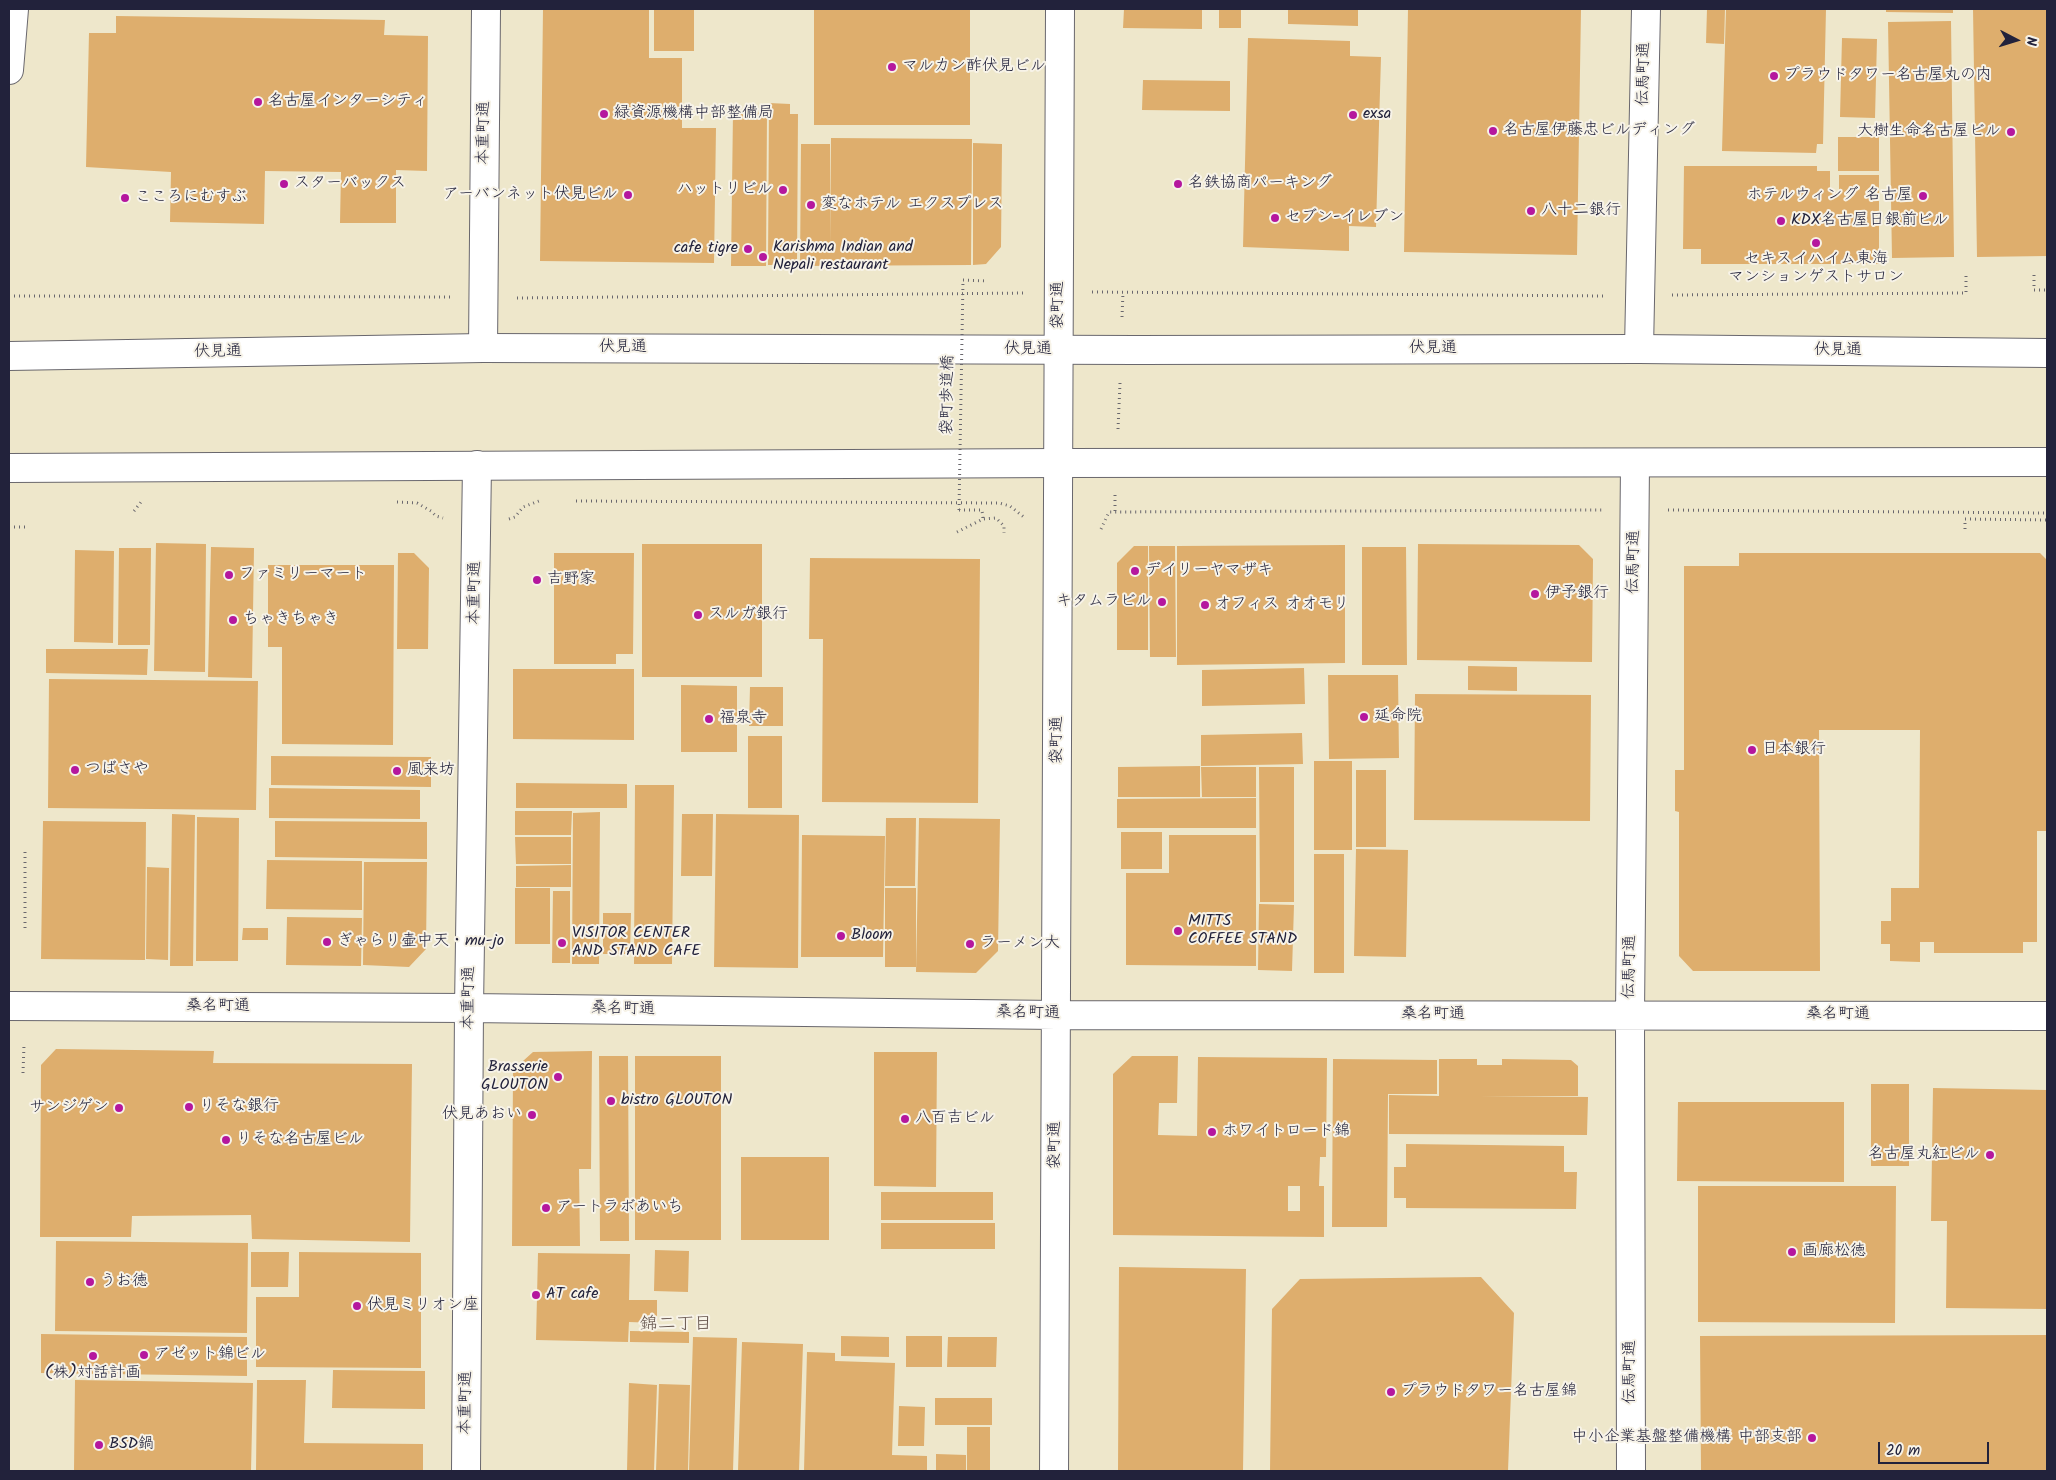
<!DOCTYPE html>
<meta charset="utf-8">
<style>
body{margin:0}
#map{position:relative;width:2056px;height:1480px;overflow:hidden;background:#eee7cb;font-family:Kalam,sans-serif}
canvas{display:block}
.frame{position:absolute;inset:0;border:10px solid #22223b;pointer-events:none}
.north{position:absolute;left:1991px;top:15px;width:50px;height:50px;-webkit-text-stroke:4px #f7f3e8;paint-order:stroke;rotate:95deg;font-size:14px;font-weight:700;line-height:20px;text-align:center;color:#22223b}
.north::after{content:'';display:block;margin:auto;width:18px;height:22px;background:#22223b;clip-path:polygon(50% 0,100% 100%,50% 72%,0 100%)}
.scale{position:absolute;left:1878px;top:1442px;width:111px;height:22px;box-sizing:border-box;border:2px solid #22223b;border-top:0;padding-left:6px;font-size:15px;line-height:18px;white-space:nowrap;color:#22223b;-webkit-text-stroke:4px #f7f3e8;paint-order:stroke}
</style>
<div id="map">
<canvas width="2056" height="1480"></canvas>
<div class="frame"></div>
<div class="north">N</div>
<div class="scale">20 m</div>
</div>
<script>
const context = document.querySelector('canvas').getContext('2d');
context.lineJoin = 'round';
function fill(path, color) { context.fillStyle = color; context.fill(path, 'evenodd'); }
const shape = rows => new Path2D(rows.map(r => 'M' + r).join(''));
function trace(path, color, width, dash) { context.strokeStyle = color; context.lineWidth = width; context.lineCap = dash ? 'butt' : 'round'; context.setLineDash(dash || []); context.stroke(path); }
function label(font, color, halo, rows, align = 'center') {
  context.font = font + ' Kalam,"Klee One",sans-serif'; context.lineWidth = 4; context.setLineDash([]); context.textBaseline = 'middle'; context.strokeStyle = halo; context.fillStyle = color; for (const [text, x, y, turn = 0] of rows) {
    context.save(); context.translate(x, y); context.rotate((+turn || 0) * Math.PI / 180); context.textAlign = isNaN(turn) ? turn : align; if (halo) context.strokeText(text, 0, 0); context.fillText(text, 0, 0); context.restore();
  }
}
fill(shape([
 [543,9,649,9,649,58,682,58,682,128,716,128,714,263,540,261],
 [654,9,694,9,694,51,654,51],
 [814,9,970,9,970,125,814,125],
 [1124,9,1202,9,1202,29,1123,28],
 [1219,9,1241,9,1241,28,1219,28],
 [1288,9,1358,9,1358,26,1288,24],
 [1408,9,1581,9,1577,255,1404,252],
 [1707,9,1725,9,1724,44,1706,43],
 [1726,9,1826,9,1823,144,1817,144,1816,153,1722,151],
 [1886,9,1953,9,1953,13,1886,12],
 [1973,9,2047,9,2047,256,1977,257],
 [116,16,385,20,384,35,428,36,427,171,396,170,396,223,340,223,341,172,265,171,264,224,170,222,171,172,86,167,89,33,116,33],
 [1951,21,1954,257,1892,258,1888,22],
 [1248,38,1350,41,1350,56,1381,57,1376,227,1349,226,1349,251,1243,247],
 [1842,38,1877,39,1875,118,1840,117],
 [1143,80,1230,81,1230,111,1142,110],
 [769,103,790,104,790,114,798,114,797,265,768,265],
 [733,112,767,113,766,266,731,266],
 [1838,137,1879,137,1879,171,1838,171],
 [831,138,972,139,971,265,800,266,801,144,830,144,830,246],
 [973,143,1002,144,1001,247,986,264,973,265],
 [1684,166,1817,166,1817,171,1830,171,1830,192,1839,192,1839,175,1879,175,1879,264,1701,264,1701,249,1683,249],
 [156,543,206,544,205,672,154,671],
 [642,544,762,544,762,677,642,677],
 [1418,544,1579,545,1593,559,1592,662,1417,660],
 [1345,545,1345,663,1177,665,1177,546],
 [1134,546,1148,546,1148,650,1117,650,1117,563],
 [1149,546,1175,546,1176,657,1150,657],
 [211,547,254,548,252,678,208,677],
 [1362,547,1406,547,1407,665,1362,665],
 [119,548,151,548,150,645,118,645],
 [75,550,114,551,113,643,74,642],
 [398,553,414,553,429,568,428,649,397,649],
 [554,553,634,553,633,654,616,654,616,664,554,664],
 [1739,553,2040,553,2047,560,2047,831,2037,831,2037,942,2023,942,2023,953,1934,953,1934,942,1920,942,1920,962,1890,961,1890,944,1881,944,1881,921,1891,921,1891,888,1919,888,1920,730,1819,730,1820,971,1693,971,1679,956,1679,812,1675,811,1675,770,1684,770,1684,566,1739,566],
 [810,558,980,559,978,803,822,802,823,639,809,639],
 [268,565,394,565,393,745,282,744,282,647,268,647],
 [46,649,148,649,147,675,46,673],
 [1468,666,1517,667,1517,691,1468,690],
 [1304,668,1305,704,1202,706,1202,670],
 [513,669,634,669,634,740,513,739],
 [1328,675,1398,675,1399,758,1329,759],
 [49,679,258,681,256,810,48,808],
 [681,685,737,686,737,752,681,752],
 [750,687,783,687,783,726,749,726],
 [1415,694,1591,695,1590,821,1414,820],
 [1302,733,1303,764,1201,766,1201,735],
 [748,736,782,736,782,808,748,808],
 [271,756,431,757,431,787,271,785],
 [1314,761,1352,761,1352,850,1314,850],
 [1200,766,1200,797,1118,797,1118,767],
 [1201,767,1256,767,1256,797,1202,797],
 [1259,767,1294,767,1294,902,1260,902],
 [1356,770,1386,770,1386,847,1356,847],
 [516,783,627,784,627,808,516,808],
 [635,785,674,785,672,964,634,964],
 [269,788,420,790,420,819,269,818],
 [1256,798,1256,828,1117,828,1117,799],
 [515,811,572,811,571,835,515,835],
 [600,812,599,964,572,964,573,813],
 [172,814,195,815,193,966,170,966],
 [682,814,713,814,712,876,681,876],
 [716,814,799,815,798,968,714,967],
 [197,817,239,818,238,961,196,961],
 [886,818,916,818,915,886,885,886],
 [919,818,1000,819,998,951,976,973,916,972],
 [43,821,146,822,145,960,41,959],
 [275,821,427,822,427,859,275,857],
 [1121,832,1162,832,1162,869,1121,869],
 [802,835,885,836,883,957,801,957],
 [1169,835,1256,835,1256,966,1126,965,1126,873,1169,873],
 [515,837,571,837,571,864,516,864],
 [1356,849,1408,850,1406,957,1354,956],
 [1314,854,1344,854,1344,973,1314,973],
 [267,860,362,861,362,910,266,909],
 [364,862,427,862,426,949,409,967,363,965],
 [571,865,571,887,516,887,516,866],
 [147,867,169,868,168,960,146,959],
 [515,888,550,888,550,944,515,944],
 [885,888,916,888,916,967,885,967],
 [553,891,570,891,570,963,552,963],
 [1259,904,1294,905,1292,971,1258,970],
 [603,913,631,913,630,954,603,954],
 [287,917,362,918,361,966,286,965],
 [243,928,268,928,268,940,242,940],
 [56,1049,214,1051,213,1063,412,1064,410,1242,252,1239,251,1215,132,1216,131,1237,40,1237,41,1065],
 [592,1051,591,1169,579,1169,580,1246,512,1246,513,1070,533,1052],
 [874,1052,937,1052,936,1187,874,1186],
 [599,1056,628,1056,629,1241,600,1241],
 [635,1056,721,1056,721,1240,635,1240],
 [1132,1056,1178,1056,1177,1103,1159,1103,1158,1135,1197,1136,1198,1057,1327,1058,1326,1157,1320,1157,1319,1186,1324,1186,1324,1237,1113,1235,1113,1074],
 [1288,1186,1300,1186,1300,1211,1288,1211],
 [1333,1059,1437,1060,1437,1094,1388,1094,1387,1227,1332,1227],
 [1439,1059,1477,1059,1477,1065,1502,1065,1502,1059,1571,1060,1578,1066,1578,1096,1480,1096,1588,1097,1587,1135,1389,1134,1389,1095,1439,1096],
 [1871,1084,1909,1084,1909,1166,1871,1166],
 [1933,1088,2047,1090,2047,1309,1946,1308,1947,1221,1931,1221],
 [1678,1102,1844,1102,1844,1182,1677,1181],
 [1406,1144,1564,1146,1564,1172,1577,1172,1576,1209,1406,1208,1406,1198,1394,1198,1394,1167,1406,1167],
 [741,1157,829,1157,829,1240,741,1240],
 [1698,1186,1896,1186,1895,1323,1698,1322],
 [881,1192,993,1192,993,1220,881,1220],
 [881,1223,995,1223,995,1249,881,1249],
 [56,1241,248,1243,247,1333,55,1331],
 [655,1250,689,1251,688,1292,654,1291],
 [251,1252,289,1252,288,1287,251,1287],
 [299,1252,421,1253,421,1368,256,1367,256,1297,299,1297],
 [538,1253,630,1254,629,1300,657,1300,657,1323,629,1322,628,1342,536,1340],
 [1119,1267,1246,1269,1243,1471,1118,1471],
 [1481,1277,1514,1313,1508,1471,1270,1471,1272,1309,1300,1279],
 [630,1331,689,1332,689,1343,630,1342],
 [41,1334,247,1337,247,1376,41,1373],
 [2047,1335,2047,1471,1701,1471,1700,1336],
 [841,1336,889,1337,889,1357,841,1356],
 [906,1336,942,1336,942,1367,906,1367],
 [693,1337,737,1338,733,1471,689,1471],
 [948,1337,997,1337,996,1367,947,1367],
 [742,1342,803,1344,799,1471,738,1471],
 [807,1352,835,1353,835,1361,895,1363,892,1455,927,1456,927,1471,804,1471],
 [333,1370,425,1371,425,1409,332,1408],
 [75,1380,253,1383,251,1471,74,1471],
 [257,1380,306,1380,304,1443,423,1444,423,1471,256,1471],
 [629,1383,657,1385,654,1471,627,1471],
 [659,1384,690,1385,688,1471,656,1471],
 [935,1398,992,1398,992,1425,935,1425],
 [899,1406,925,1407,924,1446,898,1446],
 [967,1427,990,1427,990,1471,967,1471],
 [936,1454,966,1455,966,1471,936,1471]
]), '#deae6d');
const minor = shape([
 [9,70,14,9],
 [483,348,486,9],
 [1639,349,1646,9],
 [9,1006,469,1008,1056,1015,2047,1016],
 [466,1471,469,1008,477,465],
 [1054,1471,1060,9],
 [1631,1471,1630,1015,1635,463]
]);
const highway = shape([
 [9,356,483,348,1137,350,1639,349,2047,353],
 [9,468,1059,463,2047,462]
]);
trace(minor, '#69676d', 30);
trace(highway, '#69676d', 30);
trace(shape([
 [2034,275,2034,290,2047,290],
 [963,280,987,281],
 [1092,292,1606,296],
 [1672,295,1966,293,1966,275],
 [9,296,451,297],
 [517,298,1026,293],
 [1122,317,1123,292],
 [1118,429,1120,383],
 [576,501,999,503,1010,506,1025,518],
 [397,502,417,503,431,511,436,516,443,518],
 [959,510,982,510,983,519],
 [1668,510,2047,513],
 [134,511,141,502],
 [1115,511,1115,495],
 [509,519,515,517,523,507,539,501],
 [9,527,26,527],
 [1101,529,1109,512,1602,510],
 [1965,529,1965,519,2047,520],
 [957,532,983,519,996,518,1004,526,1004,533],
 [25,852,25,929],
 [23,1073,24,1045]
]), '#69676d', 3, [1, 4]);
trace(minor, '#fff', 28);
trace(highway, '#fff', 28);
trace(shape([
 [959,510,963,280]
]), '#69676d', 3, [1, 4]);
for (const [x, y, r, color] of [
 [892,67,5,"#b5179e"],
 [1774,76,5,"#b5179e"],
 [258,102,5,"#b5179e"],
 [604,114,5,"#b5179e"],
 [1353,115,5,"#b5179e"],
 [1493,131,5,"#b5179e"],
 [2011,132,5,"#b5179e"],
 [284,184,5,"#b5179e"],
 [1178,184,5,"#b5179e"],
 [783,190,5,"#b5179e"],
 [628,195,5,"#b5179e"],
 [1923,196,5,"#b5179e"],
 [125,198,5,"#b5179e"],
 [811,205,5,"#b5179e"],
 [1531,211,5,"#b5179e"],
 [1275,218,5,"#b5179e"],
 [1781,221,5,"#b5179e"],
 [1816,243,5,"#b5179e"],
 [748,249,5,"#b5179e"],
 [763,257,5,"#b5179e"],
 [1135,571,5,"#b5179e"],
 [229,575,5,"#b5179e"],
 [537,580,5,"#b5179e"],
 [1535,594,5,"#b5179e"],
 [1162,602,5,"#b5179e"],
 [1205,605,5,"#b5179e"],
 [698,615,5,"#b5179e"],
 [233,620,5,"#b5179e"],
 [1364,717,5,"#b5179e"],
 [709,719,5,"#b5179e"],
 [1752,750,5,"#b5179e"],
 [75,770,5,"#b5179e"],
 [397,771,5,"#b5179e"],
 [1178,931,5,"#b5179e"],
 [841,936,5,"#b5179e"],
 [327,942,5,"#b5179e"],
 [562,943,5,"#b5179e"],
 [970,944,5,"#b5179e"],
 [558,1077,5,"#b5179e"],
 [611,1101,5,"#b5179e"],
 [189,1107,5,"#b5179e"],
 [119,1108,5,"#b5179e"],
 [532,1115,5,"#b5179e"],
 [905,1119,5,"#b5179e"],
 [1212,1132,5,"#b5179e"],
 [226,1140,5,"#b5179e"],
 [1990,1155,5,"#b5179e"],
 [546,1208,5,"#b5179e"],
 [1792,1252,5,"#b5179e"],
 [90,1282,5,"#b5179e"],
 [536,1295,5,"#b5179e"],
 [357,1306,5,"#b5179e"],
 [144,1355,5,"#b5179e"],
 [93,1356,5,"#b5179e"],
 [1391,1392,5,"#b5179e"],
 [1812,1438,5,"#b5179e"],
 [99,1445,5,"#b5179e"]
]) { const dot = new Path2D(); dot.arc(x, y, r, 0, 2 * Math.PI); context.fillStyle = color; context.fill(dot); trace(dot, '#f7f3e8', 2); }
label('16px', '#22223b', '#f7f3e8', [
 ["マルカン酢伏見ビル",902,67],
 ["プラウドタワー名古屋丸の内",1784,76],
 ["名古屋インターシティ",268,102],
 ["緑資源機構中部整備局",614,114],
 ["exsa",1363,115],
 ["名古屋伊藤忠ビルディング",1503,131],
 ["大樹生命名古屋ビル",2001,132,"right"],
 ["スターバックス",294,184],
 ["名鉄協商パーキング",1188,184],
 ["ハットリビル",773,190,"right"],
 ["アーバンネット伏見ビル",618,195,"right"],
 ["ホテルウィング 名古屋",1913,196,"right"],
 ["こころにむすぶ",135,198],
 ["変なホテル エクスプレス",821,205],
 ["八十二銀行",1541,211],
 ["セブン-イレブン",1285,218],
 ["KDX名古屋日銀前ビル",1791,221],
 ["Karishma Indian and",773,248],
 ["Nepali restaurant",773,266],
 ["cafe tigre",738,249,"right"],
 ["セキスイハイム東海",1816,260,"center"],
 ["マンションゲストサロン",1816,278,"center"],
 ["デイリーヤマザキ",1145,571],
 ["ファミリーマート",239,575],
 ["吉野家",547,580],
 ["伊予銀行",1545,594],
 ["キタムラビル",1152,602,"right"],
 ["オフィス オオモリ",1215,605],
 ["スルガ銀行",708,615],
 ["ちゃきちゃき",243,620],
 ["延命院",1374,717],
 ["福泉寺",719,719],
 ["日本銀行",1762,750],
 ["つばさや",85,770],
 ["風来坊",407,771],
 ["MITTS",1188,922],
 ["COFFEE STAND",1188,940],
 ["VISITOR CENTER",572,934],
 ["AND STAND CAFE",572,952],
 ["Bloom",851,936],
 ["ぎゃらり壷中天・mu-jo",337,942],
 ["ラーメン大",980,944],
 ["Brasserie",548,1068,"right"],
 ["GLOUTON",548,1086,"right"],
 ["bistro GLOUTON",621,1101],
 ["りそな銀行",199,1107],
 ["サンジゲン",109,1108,"right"],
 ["伏見あおい",522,1115,"right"],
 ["八百吉ビル",915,1119],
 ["ホワイトロード錦",1222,1132],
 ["りそな名古屋ビル",236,1140],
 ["名古屋丸紅ビル",1980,1155,"right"],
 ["アートラボあいち",556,1208],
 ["画廊松徳",1802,1252],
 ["うお徳",100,1282],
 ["AT cafe",546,1295],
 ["伏見ミリオン座",367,1306],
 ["アゼット錦ビル",154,1355],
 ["(株)対話計画",93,1374,"center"],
 ["プラウドタワー名古屋錦",1401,1392],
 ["中小企業基盤整備機構 中部支部",1802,1438,"right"],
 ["BSD鍋",109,1445]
], 'left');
label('16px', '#22223b', '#f7f3e8', [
 ["伝馬町通",1645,74,-89],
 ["本重町通",485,133,-89],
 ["袋町通",1059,305,-90],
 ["伏見通",623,348],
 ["伏見通",1433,349],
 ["伏見通",1028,350],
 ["伏見通",1838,351],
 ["伏見通",218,353,-1],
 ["袋町歩道橋",949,395,-89],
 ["伝馬町通",1635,562,-89],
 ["本重町通",476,593,-89],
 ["袋町通",1058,740,-90],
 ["伝馬町通",1631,967,-89],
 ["本重町通",470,998,-89],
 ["桑名町通",218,1007],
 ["桑名町通",623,1010,1],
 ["桑名町通",1028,1014,1],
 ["桑名町通",1433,1015],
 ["桑名町通",1838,1015],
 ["袋町通",1056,1145,-90],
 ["伝馬町通",1631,1372,-90],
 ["本重町通",467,1403,-89]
]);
label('18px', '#64534c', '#f7f3e8', [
 ["錦二丁目",676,1326]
]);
</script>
